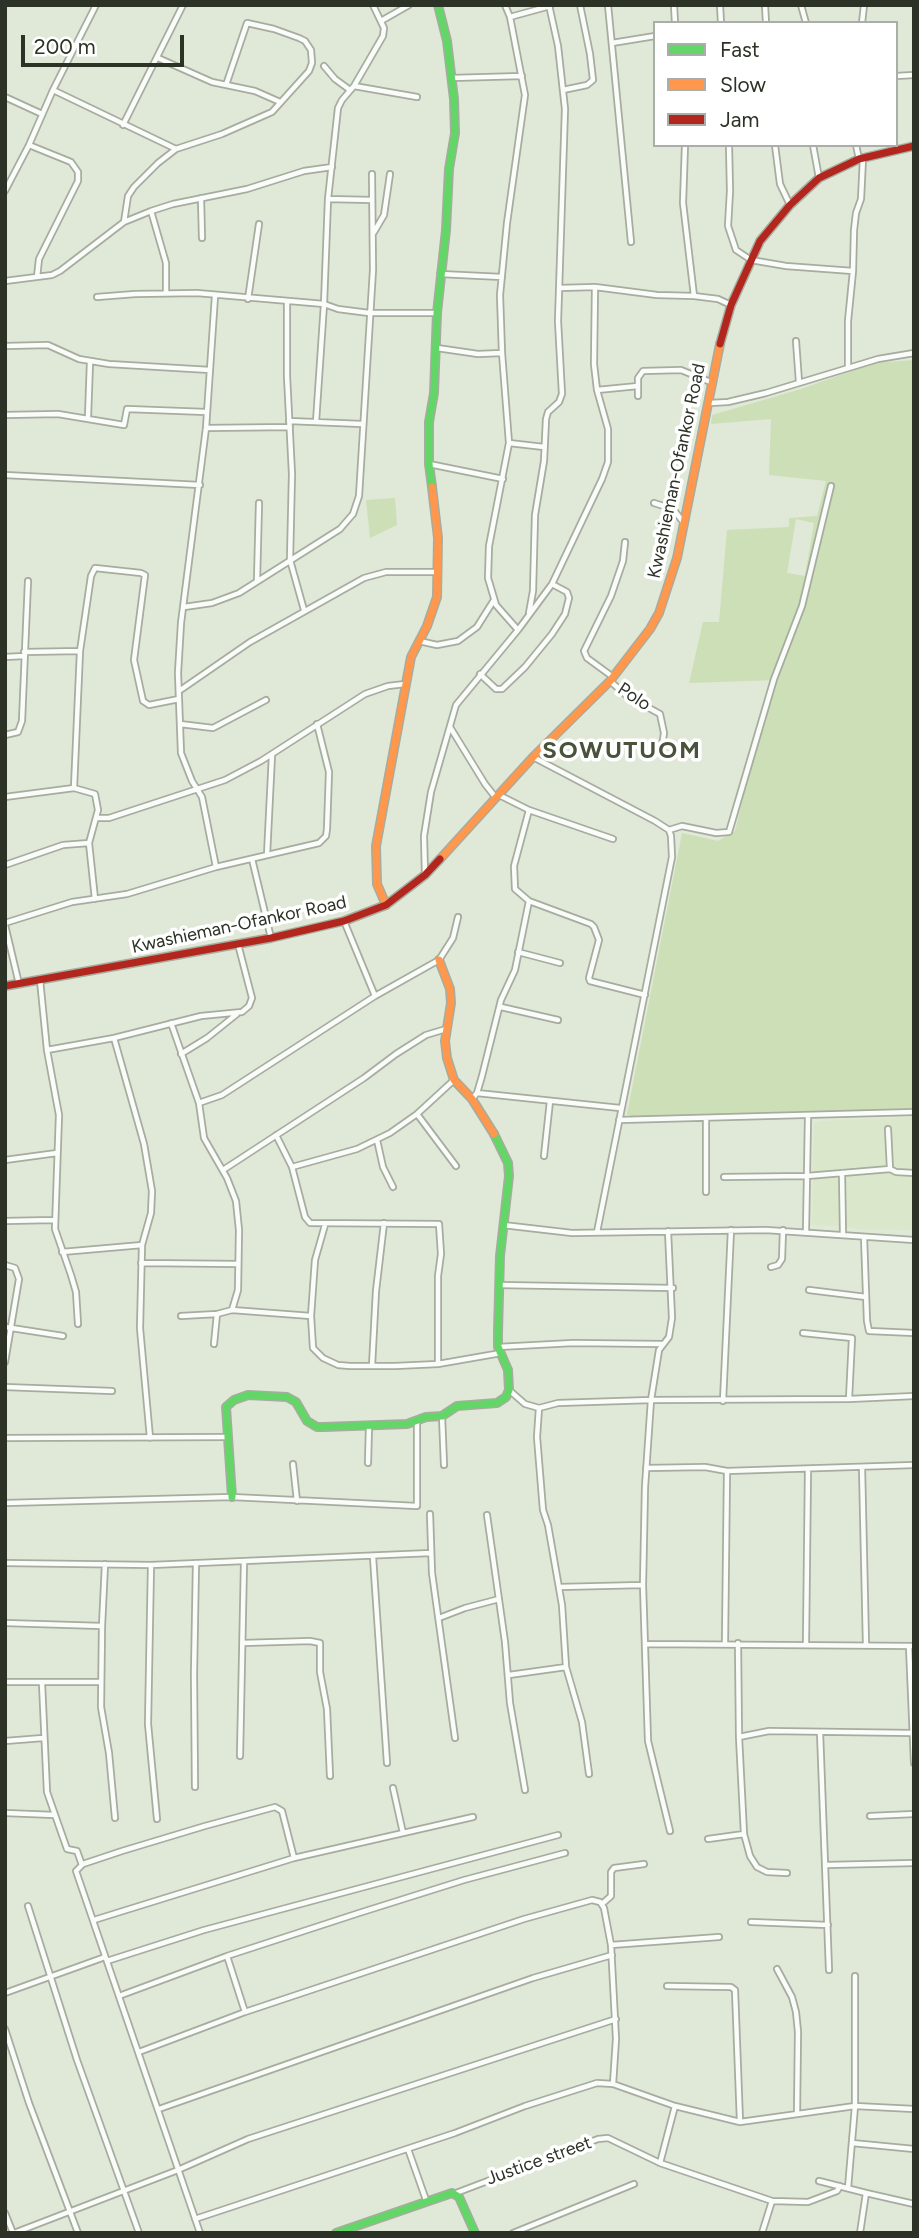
<!DOCTYPE html>
<style>
body{margin:0}
#map{position:relative;width:919px;height:2238px;overflow:hidden;background:#e0e8d7;font-family:Figtree,sans-serif}
canvas{display:block}
.frame{position:absolute;inset:0;border:7px solid #2c3226;pointer-events:none}
.legend{position:absolute;left:653px;top:21px;width:245px;height:126px;box-sizing:border-box;background:#fff;border:2px solid #abada8;margin:0;padding:9px 12px;list-style:none;font-size:21px;color:#2c3226}
.legend li{display:flex;align-items:center;gap:14px;height:35px}
.legend b{width:35px;border:2px solid #abada8}
.scale{position:absolute;left:21px;top:35px;width:163px;height:32px;box-sizing:border-box;border:4px solid #2c3226;border-top:0;padding-left:9px;font-size:21px;line-height:24px;white-space:nowrap;color:#2c3226;-webkit-text-stroke:5px #fff;paint-order:stroke}
</style>
<div id="map">
<canvas width="919" height="2238"></canvas>
<div class="frame"></div>
<ul class="legend">
<li><b style="height:9px;background:#63d668"></b>Fast</li>
<li><b style="height:9px;background:#ff974d"></b>Slow</li>
<li><b style="height:9px;background:#b3261e"></b>Jam</li>
</ul>
<div class="scale">200 m</div>
</div>
<script>
const context = document.querySelector('canvas').getContext('2d');
context.lineJoin = 'round';
function fill(path, color) { context.fillStyle = color; context.fill(path, 'evenodd'); }
const shape = rows => new Path2D(rows.map(r => 'M' + r).join(''));
function trace(path, color, width, dash) { context.strokeStyle = color; context.lineWidth = width; context.lineCap = dash ? 'butt' : 'round'; context.setLineDash(dash || []); context.stroke(path); }
function label(font, color, halo, rows, align = 'center') {
  context.font = font + ' Figtree,sans-serif'; context.lineWidth = 7; context.setLineDash([]); context.textBaseline = 'middle'; context.strokeStyle = halo; context.fillStyle = color; for (const [text, x, y, turn = 0] of rows) {
    context.save(); context.translate(x, y); context.rotate((+turn || 0) * Math.PI / 180); context.textAlign = isNaN(turn) ? turn : align; if (halo) context.strokeText(text, 0, 0); context.fillText(text, 0, 0); context.restore();
  }
}
fill(shape([
 [914,1117,914,1230,858,1229,843,1226,812,1225,814,1125,820,1121]
]), '#dae7cb');
fill(shape([
 [914,360,914,1108,638,1120,627,1114,682,833,718,841,735,831,752,761,777,680,689,683,703,622,719,622,727,530,789,527,789,518,817,516,826,481,769,475,771,419,711,424,712,415,801,389,874,363],
 [796,519,814,523,805,576,787,573],
 [395,498,397,525,370,538,366,500]
]), '#cddfb7');
const street = shape([
 [505,5,510,17,525,95,507,223,500,295,502,353,509,443,489,546,488,578,496,605,518,630],
 [608,5,631,242],
 [674,5,675,23],
 [720,5,721,23],
 [765,5,766,23],
 [801,5,806,23],
 [510,17,550,6],
 [381,21,409,5],
 [862,23,864,5],
 [612,43,655,36],
 [158,58,212,82,255,91,280,102],
 [324,66,335,79,350,90],
 [896,76,914,75],
 [451,78,522,76],
 [354,86,417,97],
 [53,90,96,5],
 [563,90,587,85,593,80,590,54,580,5],
 [5,97,42,114],
 [123,125,183,5],
 [29,145,71,162,78,172,78,181,39,259,37,277],
 [685,145,683,203,694,296],
 [729,145,730,191,728,226,736,250,751,260,786,266,853,271],
 [775,145,780,184,790,205],
 [813,145,819,178],
 [856,145,859,159],
 [5,191,29,145,53,90,176,149],
 [201,198,202,238],
 [328,199,372,200],
 [151,211,166,263,166,292],
 [124,222,128,196,134,187,158,163,176,149,222,134,272,112,309,71,312,63,311,50,305,41,299,38,274,29,247,23,226,85],
 [374,232,384,215,390,174],
 [440,274,502,277],
 [5,281,52,275,60,271,124,222,151,211,173,204,247,189,304,171,332,167],
 [559,288,595,287,657,295,694,296,718,299,731,305],
 [215,296,206,428,181,623,178,673,181,753,192,781,202,797,216,867],
 [97,297,135,294,197,293,324,304,338,309,369,313,437,313],
 [248,299,259,224],
 [287,301,287,376,292,474,290,560,304,610],
 [796,341,799,382],
 [5,346,48,345,79,359,109,364,210,370],
 [437,348,478,354,502,353],
 [848,367,848,321,853,271,854,230,856,213,861,199,863,158],
 [597,390,638,386],
 [638,396,638,378,643,371,681,370,713,383],
 [710,403,728,402,766,393,878,359,914,353],
 [5,415,58,414,124,425,127,409,206,412],
 [88,417,90,362],
 [289,421,362,424],
 [316,422,324,304,328,199,338,108,342,100,354,86,383,36,384,28,373,5],
 [206,428,290,427],
 [509,443,544,447],
 [429,464,503,479],
 [5,475,200,485],
 [654,503,673,509,684,523],
 [257,581,259,503],
 [184,607,212,603,239,593,340,529,353,514,359,496,373,270,372,174],
 [529,613,533,591,535,515,544,461,546,419,548,412,559,402,562,394,558,321,565,109,558,46,549,5],
 [419,641,437,645,458,641,477,627,494,600],
 [24,652,80,651],
 [5,657,24,656],
 [480,674,496,689,502,689,525,667,552,634,565,614,569,598,567,592,552,584],
 [613,677,587,658,584,651,611,596,623,561,625,542],
 [610,681,627,696,660,714,664,733,661,753],
 [179,691,250,642,364,578,386,572,437,572],
 [180,724,213,728,266,700],
 [450,727,485,784,496,798],
 [5,735,18,732,22,721,28,581],
 [533,757,655,821,669,830,671,836,672,857,597,1232],
 [74,788,80,651,91,576,95,568,141,573,145,575,134,660,143,701,149,705,179,699],
 [499,795,529,810,613,839],
 [5,797,74,788,95,794,98,810,89,843,95,899],
 [529,810,514,866,515,889,529,901,591,924,594,927,599,940,589,978,590,981,645,995],
 [97,818,109,818,225,780,261,761,365,694,388,686,405,684],
 [669,830,682,826,716,833,729,832,774,679,802,606,831,486],
 [267,855,272,755],
 [252,859,271,938],
 [5,865,63,845,89,843],
 [425,875,424,836,431,792,456,705,518,630,552,584,602,479,608,462,608,429,597,390,594,364,595,287],
 [344,921,375,996],
 [5,923,72,902,127,894,216,867,319,843,326,836,327,829,329,772,317,724],
 [5,925,19,984],
 [518,952,560,963],
 [40,980,47,1050,59,1115,55,1229,71,1275,76,1292,78,1324],
 [501,1007,558,1020],
 [171,1023,199,1103,204,1138,227,1178,236,1201,239,1230,238,1290,232,1310,217,1314,214,1344],
 [114,1038,144,1144,152,1191,151,1213,142,1245,140,1328,150,1438],
 [47,1050,114,1038,201,1016,242,1012,249,1006,252,998,238,944],
 [181,1054,207,1038,237,1014],
 [477,1093,620,1108],
 [472,1099,477,1093,482,1076,501,1000,515,970,529,901],
 [199,1103,222,1095,375,996,439,960,453,938,458,917],
 [417,1114,456,1166],
 [619,1120,914,1112],
 [888,1129,890,1169],
 [276,1135,292,1167,305,1217,310,1223,439,1224,441,1254,438,1276,438,1364],
 [377,1140,383,1167,393,1187],
 [544,1156,550,1101],
 [5,1160,57,1153],
 [292,1167,357,1149,390,1133,417,1114,454,1080],
 [223,1170,364,1078,396,1054,426,1035,446,1029],
 [842,1173,843,1235],
 [724,1177,807,1176,890,1169,896,1172,914,1173],
 [706,1192,706,1119],
 [5,1221,54,1220],
 [325,1225,315,1260,311,1316,313,1348,323,1358,338,1365,350,1366,395,1366,438,1364,501,1353],
 [503,1225,572,1233,766,1230,914,1240],
 [668,1231,672,1318,669,1337,659,1350,651,1400,645,1487,643,1585,648,1741,670,1831],
 [806,1232,808,1116],
 [864,1237,867,1321,869,1331,914,1333],
 [62,1252,142,1245],
 [141,1263,238,1264],
 [5,1265,15,1268,19,1279,5,1362],
 [771,1267,778,1265,782,1259,783,1230],
 [499,1285,673,1288],
 [809,1290,866,1297],
 [232,1310,311,1316],
 [181,1316,217,1314],
 [5,1327,63,1336],
 [803,1333,852,1338,849,1399],
 [498,1347,573,1343,662,1344],
 [372,1366,376,1291,384,1223],
 [5,1387,112,1391],
 [509,1390,525,1404,539,1408],
 [723,1401,731,1230],
 [442,1416,444,1465],
 [5,1438,228,1437],
 [368,1463,369,1426],
 [293,1464,297,1501],
 [862,1467,866,1645],
 [646,1468,705,1467,727,1471],
 [5,1503,232,1497,417,1506,417,1421],
 [430,1514,432,1573,455,1738],
 [487,1515,505,1642,510,1703,525,1790],
 [373,1557,387,1763],
 [5,1563,151,1565,431,1553],
 [105,1564,102,1626,101,1707,109,1753,115,1818],
 [151,1565,148,1724,157,1819],
 [559,1587,643,1585],
 [439,1618,465,1608,499,1599],
 [5,1623,102,1626],
 [725,1642,727,1471,914,1465],
 [243,1643,310,1641,320,1643,320,1672,327,1709,330,1776],
 [738,1643,739,1736],
 [806,1643,808,1469],
 [645,1644,914,1646],
 [909,1646,914,1763],
 [509,1675,566,1667],
 [5,1682,100,1682],
 [42,1683,47,1792,67,1849,77,1851,82,1865],
 [820,1732,829,1970],
 [5,1741,43,1738],
 [240,1756,244,1562],
 [589,1774,582,1722,566,1667,562,1605,548,1525,543,1510,537,1437,539,1408,558,1403,651,1400,849,1399,914,1396],
 [195,1787,194,1674,196,1563],
 [393,1788,403,1833],
 [5,1813,55,1815],
 [870,1816,914,1814],
 [708,1839,744,1834],
 [827,1865,914,1863],
 [787,1873,767,1872,757,1867,750,1856,744,1834,739,1737,769,1731,912,1733],
 [602,1904,611,1896,611,1872,614,1868,644,1864],
 [28,1906,77,2060,139,2233],
 [94,1920,294,1858,473,1817],
 [751,1922,828,1925],
 [611,1945,719,1937],
 [227,1956,245,2012],
 [107,1961,204,1930,558,1835],
 [777,1969,792,1997,796,2012,798,2032,797,2114],
 [667,1986,731,1987,735,1990,740,2122],
 [5,1993,105,1957],
 [119,1996,227,1956,359,1913,464,1880,565,1853],
 [5,2029,29,2103,78,2233],
 [139,2052,245,2012,524,1919,592,1900,600,1902,604,1908,611,1945,616,2039,613,2084],
 [159,2109,533,1978,612,1955],
 [852,2143,914,2149],
 [408,2149,426,2200],
 [660,2163,675,2106],
 [819,2181,866,2193,860,2233],
 [848,2188,855,2106,855,1976],
 [456,2193,598,2139,608,2138,660,2163,772,2201,808,2202,837,2191,840,2186],
 [866,2193,914,2204],
 [5,2213,13,2233],
 [195,2219,455,2133,525,2106,597,2083,613,2084,675,2106,740,2122,855,2106,914,2109],
 [14,2233,178,2170,248,2139,616,2019],
 [200,2233,76,1871,83,1864,122,1851,205,1826,275,1807,282,1811,294,1858],
 [513,2233,634,2184],
 [762,2233,772,2201]
]);
const fast = shape([
 [432,487,429,464,429,422,434,393,437,313,446,230,449,169,455,133,454,99,447,41,438,5],
 [232,1497,226,1407,234,1400,248,1395,287,1397,296,1402,307,1421,317,1427,324,1427,407,1424,426,1417,442,1416,457,1406,497,1403,506,1397,509,1390,508,1370,498,1347,498,1332,500,1256,509,1176,508,1163,494,1134],
 [336,2233,452,2193,459,2197,475,2233]
]);
const slow = shape([
 [440,859,533,757,610,681,650,629,659,613,677,558,720,344],
 [386,905,377,884,376,846,411,657,427,626,437,597,438,538,432,487],
 [439,960,450,989,451,1003,445,1041,447,1058,454,1080,472,1099,494,1134]
]);
const jam = shape([
 [720,344,731,305,760,241,790,205,819,178,859,159,914,146],
 [5,986,271,938,344,921,386,905,425,875,440,859]
]);
trace(street, '#a6ac9f', 8);
trace(fast, '#a6ac9f', 10);
trace(slow, '#a6ac9f', 10);
trace(jam, '#a6ac9f', 10);
trace(street, '#fafcf9', 4.5);
trace(fast, '#63d668', 7);
trace(slow, '#ff974d', 7);
trace(jam, '#b3261e', 7);
label('18px', '#2c3226', '#fff', [
 ["Kwashieman-Ofankor Road",677,471,-78],
 ["Polo",634,697,33],
 ["Kwashieman-Ofankor Road",239,925,-12],
 ["Justice street",539,2161,-20]
]);
context.letterSpacing = '2px';
label('bold 24px', '#47533a', '#fff', [
 ["SOWUTUOM",622,751]
]);
context.letterSpacing = '0px';
</script>
